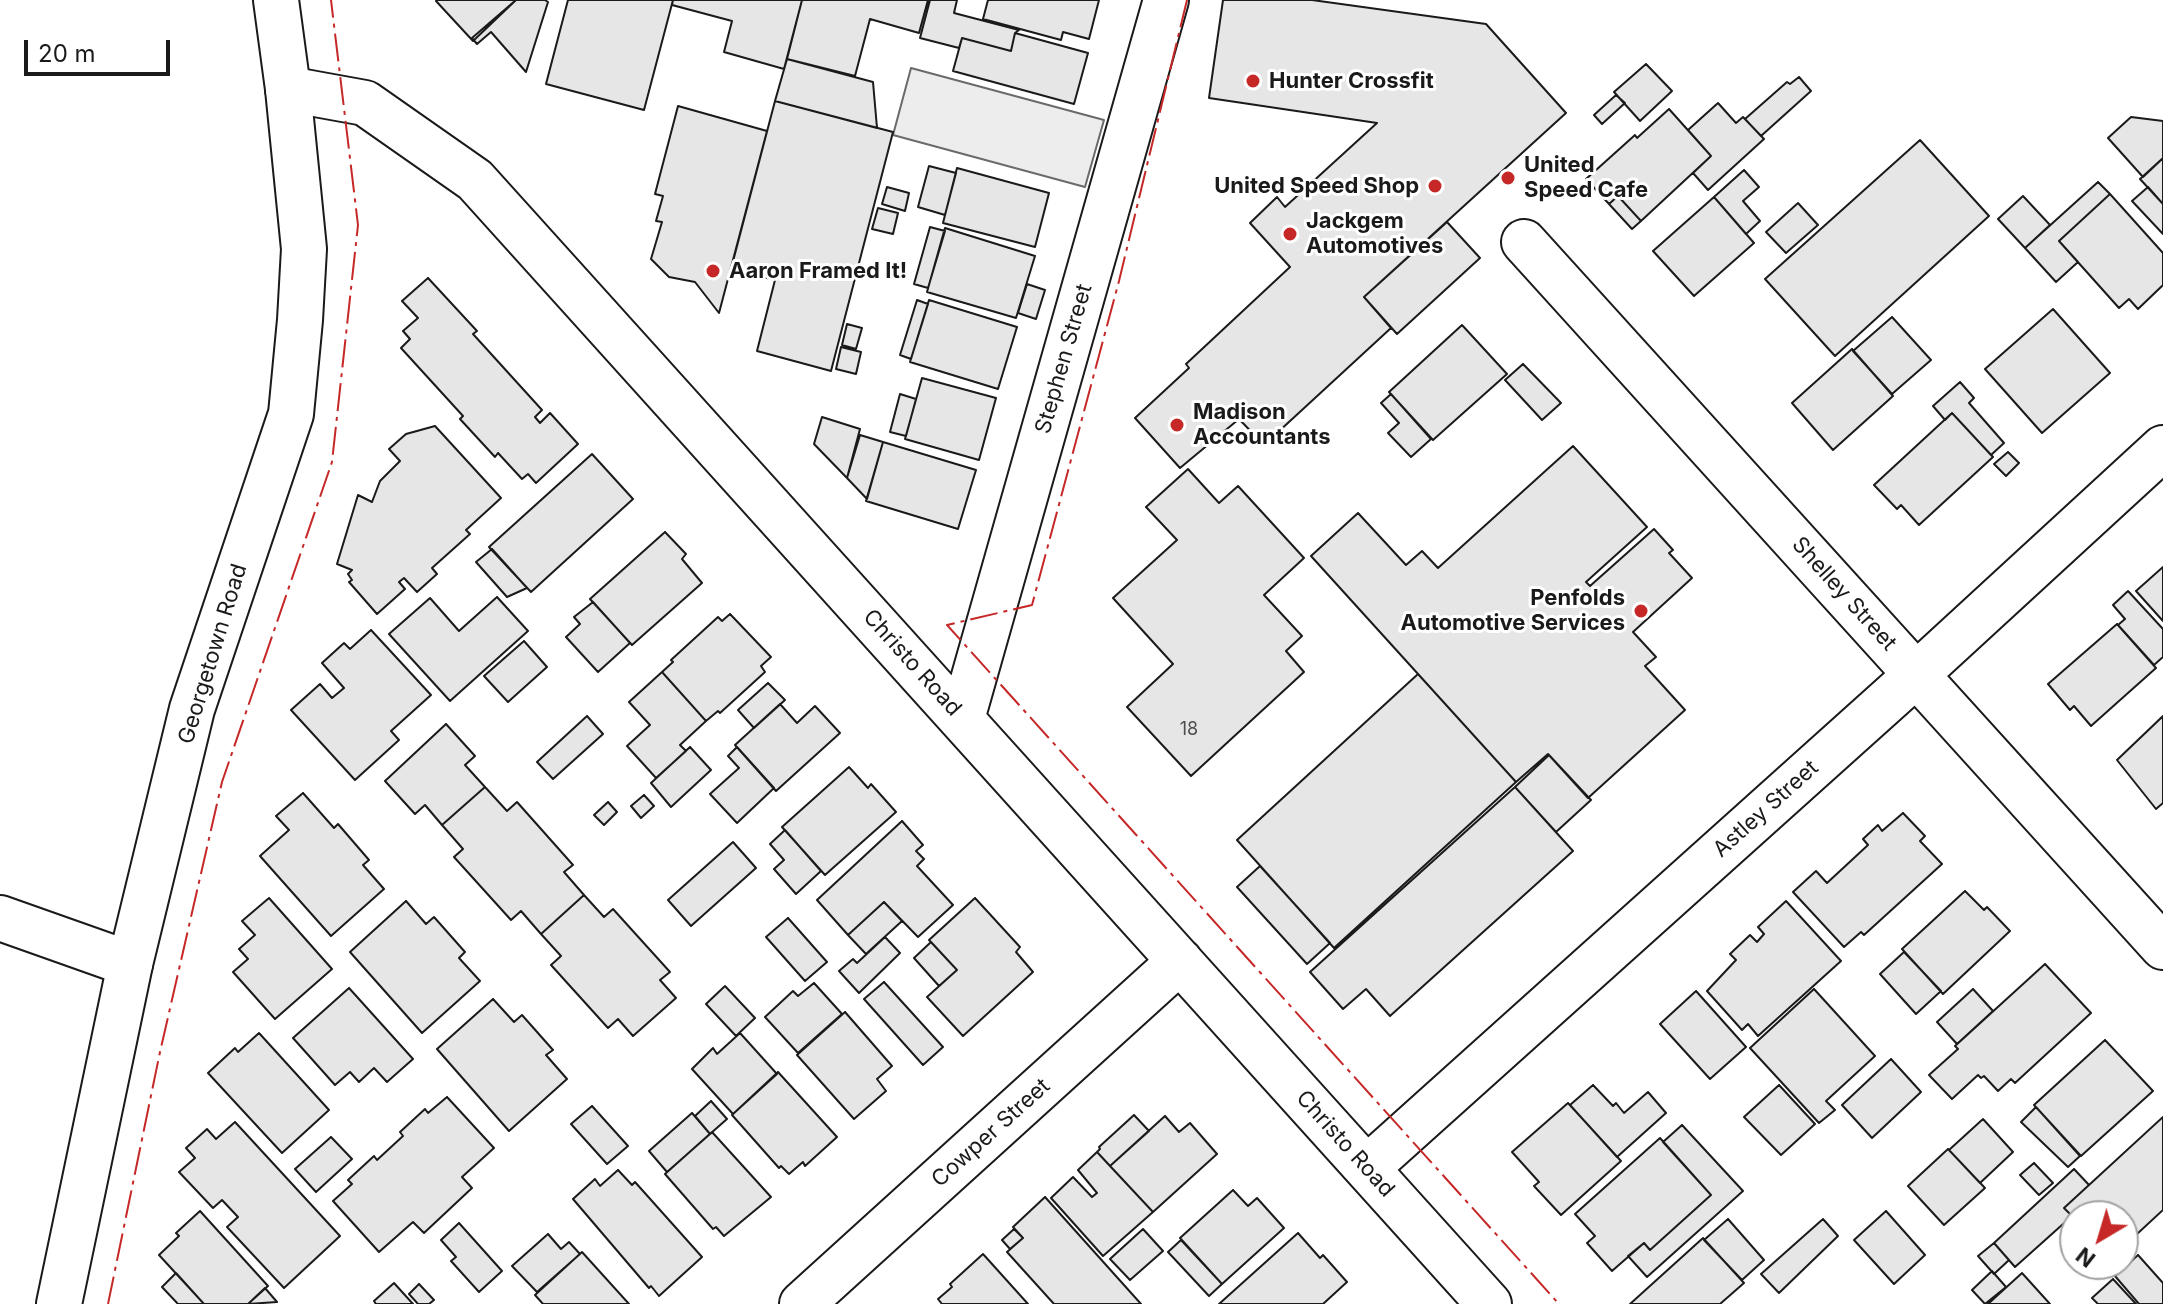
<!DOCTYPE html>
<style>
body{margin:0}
#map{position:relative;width:2163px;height:1304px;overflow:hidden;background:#fff;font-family:Inter,sans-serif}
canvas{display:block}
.north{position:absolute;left:2059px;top:1200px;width:80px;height:80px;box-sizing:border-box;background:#fff;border:2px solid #a3a3a3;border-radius:50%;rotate:218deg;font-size:22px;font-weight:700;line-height:32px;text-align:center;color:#1a1a1a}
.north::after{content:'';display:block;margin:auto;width:28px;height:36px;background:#c62828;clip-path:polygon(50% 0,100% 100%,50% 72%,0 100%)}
.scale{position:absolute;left:24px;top:40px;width:146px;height:36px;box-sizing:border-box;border:4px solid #1a1a1a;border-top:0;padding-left:10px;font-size:24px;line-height:28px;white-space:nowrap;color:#1a1a1a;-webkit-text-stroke:6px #fff;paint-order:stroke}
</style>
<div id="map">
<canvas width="2163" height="1304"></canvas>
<div class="north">N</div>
<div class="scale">20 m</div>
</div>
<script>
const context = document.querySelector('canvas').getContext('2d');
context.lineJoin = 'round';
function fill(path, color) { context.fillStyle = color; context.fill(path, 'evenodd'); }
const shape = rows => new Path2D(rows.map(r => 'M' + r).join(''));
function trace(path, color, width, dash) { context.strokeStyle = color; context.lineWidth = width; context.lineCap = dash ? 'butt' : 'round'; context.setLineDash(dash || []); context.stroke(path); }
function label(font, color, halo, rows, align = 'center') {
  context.font = font + ' Inter,sans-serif'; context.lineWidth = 6; context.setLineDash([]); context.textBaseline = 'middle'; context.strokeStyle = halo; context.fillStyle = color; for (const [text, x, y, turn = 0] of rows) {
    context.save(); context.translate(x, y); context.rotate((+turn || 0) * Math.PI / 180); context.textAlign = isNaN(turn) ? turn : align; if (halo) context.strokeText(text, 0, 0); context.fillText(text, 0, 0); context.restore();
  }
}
const parking = shape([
 [911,68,1104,120,1085,187,893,135,911,68]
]);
fill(parking, '#ededed');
trace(parking, '#6a6a6a', 2);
const building = shape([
 [516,0,473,41,436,1,437,0,516,0],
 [516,0,545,0,548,2,526,72,491,32,477,44,472,38,516,0],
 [568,0,673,0,644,110,546,84,568,0],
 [673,0,802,0,784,69,724,52,732,21,672,5,673,0],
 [802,0,928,0,919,33,870,19,855,76,787,59,802,0],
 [930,0,957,0,954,13,1019,30,1015,33,1011,51,962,38,959,48,920,38,930,0],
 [988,0,1099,0,1089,39,1063,32,1061,40,983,19,988,0],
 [1223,0,1312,0,1486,24,1566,113,1364,297,1391,328,1264,445,1239,419,1180,468,1135,418,1189,368,1186,364,1290,267,1250,223,1277,197,1285,207,1377,123,1209,98,1223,0],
 [1015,33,1088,53,1074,104,953,71,962,38,1011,51,1015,33],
 [787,59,873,82,877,128,775,101,787,59],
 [1646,64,1672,91,1640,121,1614,92,1646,64],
 [1799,77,1811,91,1761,136,1745,119,1787,82,1790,84,1799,77],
 [1616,95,1625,103,1602,124,1594,115,1616,95],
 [775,101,893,132,831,371,757,351,775,280,731,269,775,101],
 [1718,103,1736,123,1743,117,1764,139,1708,190,1693,173,1711,156,1688,130,1718,103],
 [678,106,767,131,719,313,695,282,669,277,651,259,662,222,656,221,663,196,655,194,678,106],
 [1669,109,1711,156,1641,221,1618,196,1609,204,1586,179,1635,135,1637,138,1669,109],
 [2131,117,2163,121,2163,158,2143,177,2108,138,2131,117],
 [1920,140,1989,216,1835,356,1765,279,1920,140],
 [2163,158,2163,204,2140,179,2163,158],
 [929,166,956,173,945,215,918,207,929,166],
 [957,168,1049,193,1035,247,943,223,957,168],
 [1744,170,1759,187,1743,201,1760,221,1746,234,1714,197,1744,170],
 [2098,182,2110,194,2059,241,2078,262,2056,282,2025,248,2098,182],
 [887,187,909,193,905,211,882,204,887,187],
 [2148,187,2163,204,2163,234,2132,201,2148,187],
 [2110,194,2163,253,2163,285,2138,309,2129,299,2119,308,2059,241,2110,194],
 [1618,196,1641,221,1632,229,1609,204,1618,196],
 [2023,196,2050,225,2025,248,1998,219,2023,196],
 [1714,197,1754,243,1694,296,1653,251,1714,197],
 [1798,203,1818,225,1786,253,1766,232,1798,203],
 [878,208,898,213,893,234,872,229,878,208],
 [1447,222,1480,258,1397,334,1364,297,1447,222],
 [930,227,945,231,928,288,914,284,930,227],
 [945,228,1035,256,1016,318,927,292,945,228],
 [428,278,477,331,473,334,542,410,535,417,540,423,550,413,578,444,536,483,528,474,522,479,498,453,495,457,460,419,463,416,401,348,410,339,403,331,418,318,402,301,428,278],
 [1027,284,1045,290,1036,319,1018,313,1027,284],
 [917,300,928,304,911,359,900,355,917,300],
 [929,300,1017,327,998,389,910,362,929,300],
 [2053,309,2110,373,2042,433,1985,369,2053,309],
 [1892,317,1931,360,1892,394,1853,351,1892,317],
 [847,324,862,328,856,349,842,345,847,324],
 [1462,325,1507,374,1433,440,1389,392,1462,325],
 [841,347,861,352,856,374,836,369,841,347],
 [1852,349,1893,396,1833,450,1792,403,1852,349],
 [1523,364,1561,403,1542,420,1505,380,1523,364],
 [922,378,996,398,979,460,905,439,922,378],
 [1960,382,1974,398,1969,403,2004,443,1991,455,1952,413,1945,420,1933,406,1960,382],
 [900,394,916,399,906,436,890,432,900,394],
 [1391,394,1431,439,1411,457,1388,433,1399,423,1381,403,1391,394],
 [1952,413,1993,457,1919,525,1901,505,1897,509,1874,485,1952,413],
 [822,417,860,429,847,478,814,444,822,417],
 [435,426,501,498,466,530,470,534,432,568,437,574,417,592,404,578,399,582,405,589,377,614,349,582,352,580,348,574,352,570,337,564,358,495,372,502,380,481,400,461,389,449,406,434,435,426],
 [860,435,883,442,867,499,847,478,860,435],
 [883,442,976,470,958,529,866,501,883,442],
 [1573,446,1647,527,1586,582,1590,586,1654,529,1673,550,1669,553,1692,578,1633,632,1656,657,1645,666,1685,710,1588,798,1548,754,1516,782,1311,556,1358,513,1406,565,1422,551,1438,568,1573,446],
 [2008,452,2019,463,2006,476,1994,464,2008,452],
 [592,454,633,499,531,592,489,547,592,454],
 [1188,469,1219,503,1238,486,1304,558,1264,595,1302,636,1286,651,1304,672,1191,776,1127,707,1173,664,1113,598,1177,540,1146,507,1188,469],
 [665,532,686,554,682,559,702,583,632,645,590,599,665,532],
 [492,549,527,588,507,597,476,562,492,549],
 [2163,567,2163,621,2136,591,2163,567],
 [2128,591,2163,629,2163,657,2154,665,2118,625,2125,619,2113,605,2128,591],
 [497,597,528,631,450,701,389,634,430,598,459,631,497,597],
 [593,602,630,643,598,672,566,637,580,624,574,617,593,602],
 [730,614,771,657,761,666,765,672,720,713,718,711,706,721,662,672,673,662,671,660,718,617,722,621,730,614],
 [2117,624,2156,668,2091,726,2074,706,2070,710,2048,684,2117,624],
 [371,630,431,695,391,731,399,740,355,780,291,710,320,684,332,698,344,688,322,663,344,643,350,649,371,630],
 [524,641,547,667,508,702,484,676,524,641],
 [662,672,706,721,680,745,686,751,656,778,627,746,650,725,629,702,662,672],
 [1418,674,1516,782,1334,948,1237,840,1418,674],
 [768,683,785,700,754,728,738,710,768,683],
 [780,704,797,723,815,706,840,733,776,791,735,745,780,704],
 [587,716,603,734,553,779,537,762,587,716],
 [2163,716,2163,803,2156,809,2117,760,2163,716],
 [446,724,475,756,465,765,485,787,442,825,425,805,415,814,385,781,446,724],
 [690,747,711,770,671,807,651,783,690,747],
 [737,747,774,788,737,823,710,794,739,768,728,756,737,747],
 [1549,755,1591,800,1556,832,1515,787,1549,755],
 [849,767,868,788,871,784,896,812,825,875,782,827,849,767],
 [485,787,507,811,517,802,573,865,564,872,584,895,541,934,521,911,511,920,454,857,463,849,442,825,485,787],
 [1515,787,1573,851,1390,1016,1366,989,1343,1009,1310,972,1515,787],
 [303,793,334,828,338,824,369,860,363,865,384,889,331,936,260,856,289,830,276,816,303,793],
 [644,795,654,806,641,818,631,806,644,795],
 [608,802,617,812,604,825,594,815,608,802],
 [1903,813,1925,836,1920,841,1942,864,1864,935,1861,932,1844,947,1793,892,1816,871,1827,883,1868,845,1863,839,1878,825,1882,831,1903,813],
 [902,821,923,845,916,851,924,859,917,866,953,905,918,937,884,902,848,935,817,900,902,821],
 [785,830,821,871,796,894,774,869,784,860,770,844,785,830],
 [733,842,756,868,691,926,668,900,733,842],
 [1260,866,1330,943,1307,964,1237,887,1260,866],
 [1965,891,1984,910,1987,907,2010,931,1943,994,1902,949,1965,891],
 [584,895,604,917,613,909,670,972,660,980,676,998,633,1036,618,1019,608,1028,551,965,561,956,541,934,584,895],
 [269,898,332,969,275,1019,233,972,248,959,239,949,255,935,242,921,269,898],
 [975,898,1020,947,1016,952,1033,972,963,1036,927,997,957,970,929,940,975,898],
 [406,901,426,924,434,917,465,952,459,958,480,981,422,1033,350,952,406,901],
 [1786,901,1841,961,1758,1036,1748,1024,1742,1030,1707,991,1736,960,1730,954,1750,935,1757,942,1764,934,1758,927,1786,901],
 [884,902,902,921,866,954,848,935,884,902],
 [788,918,827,962,805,981,766,937,788,918],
 [885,937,900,953,859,993,839,971,853,959,857,963,885,937],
 [931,942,957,970,939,986,914,958,931,942],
 [1904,952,1941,991,1916,1014,1880,974,1904,952],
 [2045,964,2091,1013,2015,1083,2011,1079,1998,1091,1984,1076,1981,1078,1978,1075,1952,1099,1929,1075,1958,1049,1955,1046,2045,964],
 [884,982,943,1047,923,1065,864,999,884,982],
 [814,983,842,1014,798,1053,765,1017,793,991,798,996,814,983],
 [725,986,755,1018,736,1036,706,1004,725,986],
 [349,988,413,1059,387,1082,374,1068,359,1082,350,1072,335,1085,293,1038,349,988],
 [1814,989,1875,1056,1826,1101,1835,1110,1819,1123,1750,1048,1814,989],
 [1973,989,1993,1011,1957,1044,1937,1022,1973,989],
 [1696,991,1746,1047,1710,1079,1660,1024,1696,991],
 [493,999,514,1022,522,1015,553,1050,546,1055,567,1079,509,1131,437,1049,493,999],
 [845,1012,892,1066,877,1079,886,1091,854,1119,797,1055,845,1012],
 [259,1033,329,1110,282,1153,208,1073,235,1048,238,1052,259,1033],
 [740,1033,777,1074,733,1114,692,1069,713,1048,717,1054,740,1033],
 [2105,1040,2153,1091,2081,1156,2034,1105,2105,1040],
 [1891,1059,1921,1092,1872,1138,1842,1105,1891,1059],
 [778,1072,837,1137,805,1166,803,1162,789,1174,781,1166,779,1168,732,1115,778,1072],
 [1593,1085,1613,1106,1616,1103,1624,1113,1648,1092,1666,1113,1617,1157,1570,1105,1593,1085],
 [1779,1085,1815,1124,1781,1155,1744,1117,1779,1085],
 [447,1097,494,1148,462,1177,472,1188,424,1233,413,1222,379,1252,333,1201,352,1184,348,1180,374,1156,377,1160,403,1136,400,1132,425,1109,428,1113,447,1097],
 [711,1101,727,1119,710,1134,695,1116,711,1101],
 [1568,1103,1621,1161,1561,1215,1534,1186,1539,1182,1512,1152,1568,1103],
 [592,1106,628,1146,607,1164,571,1124,592,1106],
 [2036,1107,2080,1156,2068,1167,2021,1122,2036,1107],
 [692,1113,710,1134,667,1172,649,1151,692,1113],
 [1134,1115,1149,1131,1110,1166,1097,1152,1100,1149,1099,1147,1134,1115],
 [1165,1116,1179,1132,1190,1123,1217,1154,1153,1212,1110,1166,1165,1116],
 [2163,1117,2163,1210,2123,1247,2123,1216,2075,1216,2075,1219,2064,1208,2163,1117],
 [1983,1119,2013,1152,1980,1183,1949,1150,1983,1119],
 [235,1122,340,1236,284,1288,227,1227,238,1217,222,1200,213,1208,179,1172,195,1158,186,1148,207,1129,216,1139,235,1122],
 [1682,1125,1743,1191,1647,1277,1628,1256,1644,1243,1650,1250,1711,1195,1663,1142,1682,1125],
 [712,1132,771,1197,724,1236,716,1227,713,1229,665,1174,712,1132],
 [331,1137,352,1159,316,1192,295,1169,331,1137],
 [1660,1138,1711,1195,1650,1250,1644,1243,1612,1271,1587,1243,1595,1236,1575,1214,1660,1138],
 [1948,1149,1985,1188,1944,1225,1908,1186,1948,1149],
 [1097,1152,1153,1212,1103,1256,1051,1198,1073,1177,1092,1197,1097,1193,1078,1170,1097,1152],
 [2034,1163,2053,1183,2039,1195,2020,1175,2034,1163],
 [2074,1169,2089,1185,2064,1208,2072,1216,2015,1267,1994,1243,2074,1169],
 [618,1170,632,1185,635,1182,702,1257,659,1296,651,1286,649,1288,573,1199,595,1179,600,1186,618,1170],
 [1233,1190,1248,1206,1257,1198,1284,1228,1222,1284,1180,1238,1233,1190],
 [1045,1197,1141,1304,1054,1304,1007,1252,1023,1238,1013,1227,1045,1197],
 [200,1211,268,1286,248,1304,204,1304,159,1255,179,1236,176,1233,200,1211],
 [1886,1211,1925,1255,1894,1284,1854,1240,1886,1211],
 [1728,1219,1764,1260,1742,1280,1704,1240,1728,1219],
 [1823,1219,1838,1236,1779,1293,1761,1274,1823,1219],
 [459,1223,502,1271,479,1292,451,1261,456,1257,441,1240,459,1223],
 [1014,1229,1023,1238,1010,1249,1002,1240,1014,1229],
 [1143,1229,1163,1251,1130,1280,1110,1259,1143,1229],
 [1298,1233,1320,1258,1323,1255,1347,1282,1323,1304,1219,1304,1298,1233],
 [548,1234,561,1249,569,1242,580,1254,537,1292,512,1266,548,1234],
 [1703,1238,1744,1283,1720,1304,1630,1304,1703,1238],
 [1181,1240,1222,1284,1209,1296,1168,1252,1181,1240],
 [1994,1243,2009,1260,1994,1274,1978,1256,1994,1243],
 [582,1252,629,1304,543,1304,535,1295,582,1252],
 [983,1254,1028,1304,942,1304,938,1299,952,1287,950,1284,983,1254],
 [2138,1255,2163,1283,2163,1304,2139,1304,2115,1276,2138,1255],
 [1992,1271,2006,1287,1985,1304,1972,1290,1992,1271],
 [176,1273,204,1304,178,1304,162,1287,176,1273],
 [2022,1273,2050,1304,1988,1304,2022,1273],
 [2113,1279,2136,1304,2098,1304,2092,1298,2113,1279],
 [394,1283,413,1304,376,1304,374,1301,394,1283],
 [419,1284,434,1300,429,1304,418,1304,409,1294,419,1284],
 [265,1288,277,1302,248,1304,265,1288]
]);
fill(building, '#e6e6e6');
trace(building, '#1a1a1a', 2);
const street = shape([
 [288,89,365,103,475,180,1489,1304],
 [1524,242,2163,947],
 [962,719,1166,0],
 [0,918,130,964],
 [1367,1168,1917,674,2163,448],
 [802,1304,1180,961]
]);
const secondary = shape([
 [59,1304,130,964,192,709,291,414,300,320,304,249,288,89,276,0]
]);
trace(street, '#1a1a1a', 48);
trace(secondary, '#1a1a1a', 48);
trace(street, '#fff', 44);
trace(secondary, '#fff', 44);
trace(shape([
 [1187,0,1119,281,1032,605,947,625,1559,1304],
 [108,1304,160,1052,222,782,332,462,358,225,331,0]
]), '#c62828', 2, [28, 6, 4, 6]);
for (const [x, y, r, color] of [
 [1253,81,8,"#c62828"],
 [1508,178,8,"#c62828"],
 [1435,186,8,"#c62828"],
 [1290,234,8,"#c62828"],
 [713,271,8,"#c62828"],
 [1177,425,8,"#c62828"],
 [1641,611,8,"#c62828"]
]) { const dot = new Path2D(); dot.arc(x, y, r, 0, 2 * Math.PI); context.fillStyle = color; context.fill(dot); trace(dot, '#fff', 3); }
label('18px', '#4d4d4d', null, [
 ["18",1189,730]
]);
label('bold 22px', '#1a1a1a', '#fff', [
 ["Hunter Crossfit",1269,81],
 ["United",1524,165],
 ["Speed Cafe",1524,190],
 ["United Speed Shop",1419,186,"right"],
 ["Jackgem",1306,221],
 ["Automotives",1306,246],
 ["Aaron Framed It!",729,271],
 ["Madison",1193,412],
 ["Accountants",1193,437],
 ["Penfolds",1625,598,"right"],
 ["Automotive Services",1625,623,"right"]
], 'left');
label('22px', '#1a1a1a', '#fff', [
 ["Stephen Street",1064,359,-74],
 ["Shelley Street",1844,594,48],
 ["Georgetown Road",213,654,-73],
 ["Christo Road",912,663,48],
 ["Astley Street",1766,809,-42],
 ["Cowper Street",991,1133,-42],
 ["Christo Road",1345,1144,48]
]);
</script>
